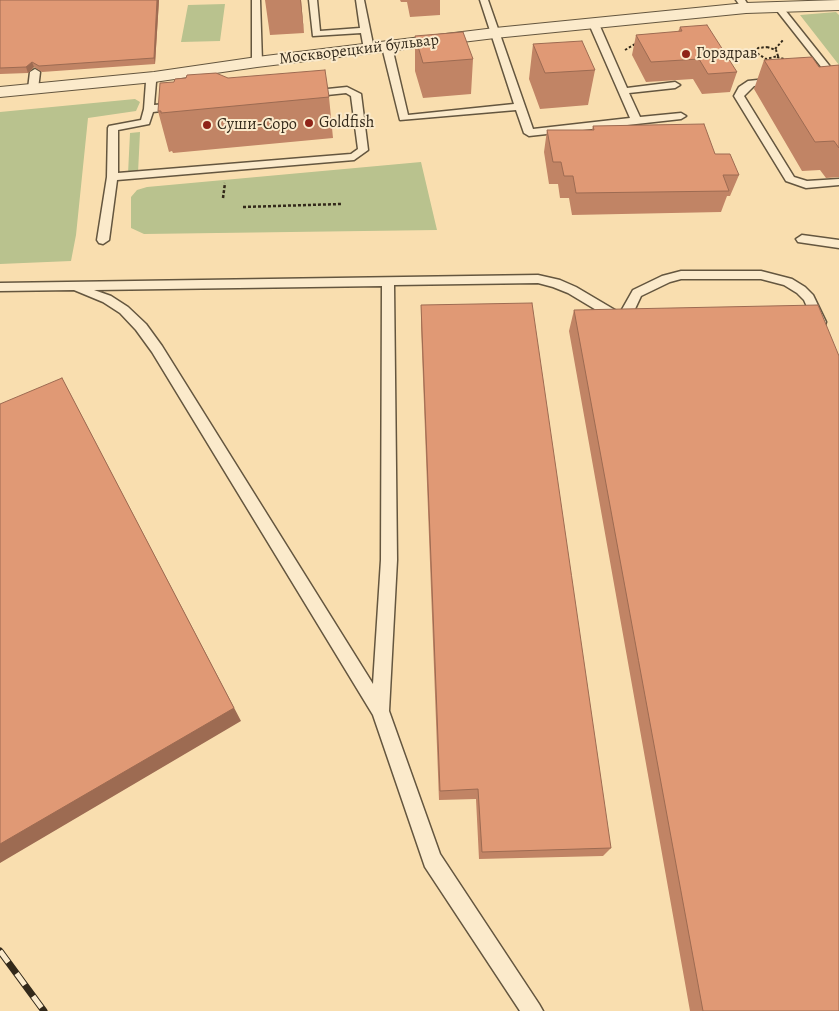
<!DOCTYPE html>
<meta charset="utf-8">
<style>
body{margin:0}
canvas{display:block;background:#f9deaf}
</style>
<canvas width="839" height="1011"></canvas>
<script>
const context = document.querySelector('canvas').getContext('2d');
context.lineJoin = 'round';
function fill(path, color) { context.fillStyle = color; context.fill(path, 'evenodd'); }
const shape = rows => new Path2D(rows.map(r => 'M' + r).join(''));
function trace(path, color, width, dash) { context.strokeStyle = color; context.lineWidth = width; context.lineCap = dash ? 'butt' : 'round'; context.setLineDash(dash || []); context.stroke(path); }
function label(font, color, halo, rows, align = 'center') {
  context.font = font + ' Alegreya,serif'; context.lineWidth = 4; context.setLineDash([]); context.textBaseline = 'middle'; context.strokeStyle = halo; context.fillStyle = color; for (const [text, x, y, turn = 0] of rows) {
    context.save(); context.translate(x, y); context.rotate((+turn || 0) * Math.PI / 180); context.textAlign = isNaN(turn) ? turn : align; if (halo) context.strokeText(text, 0, 0); context.fillText(text, 0, 0); context.restore();
  }
}
fill(shape([
 [225,4,220,41,181,42,188,5],
 [836,12,839,15,839,65,800,15],
 [135,99,140,102,136,111,88,118,76,235,71,261,0,264,0,112],
 [140,132,138,173,128,174,130,133],
 [421,162,437,230,144,234,131,228,131,197,137,190,147,187]
]), '#b9c28e');
const service = shape([
 [252,0,260,0,262,62,257,65,252,62,252,0],
 [309,0,317,0,320,31,360,28,356,0,364,0,374,49,372,51,369,52,364,49,361,33,313,36,309,0],
 [480,0,488,0,533,129,630,118,589,24,594,21,599,24,627,88,675,82,680,85,675,88,629,93,640,117,681,113,686,116,681,119,529,136,524,133,516,110,400,120,382,47,387,44,392,47,408,115,514,104,480,0],
 [736,0,745,0,750,8,746,11,743,10,736,0],
 [778,4,781,5,836,74,836,78,821,78,821,74,826,73,774,7,778,4],
 [35,69,40,72,38,89,33,92,28,89,30,72,35,69],
 [154,74,159,77,156,82,154,105,178,103,183,106,178,109,153,112,149,124,118,130,118,173,351,154,358,149,351,96,346,93,308,97,303,94,308,91,347,87,361,94,368,150,354,160,117,180,109,240,103,244,99,243,97,240,107,177,108,128,109,126,141,120,144,109,146,82,151,75,154,74],
 [776,78,779,79,779,83,754,86,744,96,794,177,807,181,839,179,839,185,806,188,786,181,734,96,739,87,748,81,776,78],
 [802,235,839,240,839,248,798,242,796,239,802,235],
 [681,271,761,271,792,279,805,287,813,295,826,322,825,325,820,327,815,325,804,300,797,293,784,285,761,279,681,279,670,282,641,296,628,324,623,326,568,293,553,287,538,283,394,285,397,560,389,711,440,854,539,1004,543,1011,520,1011,425,867,373,715,152,352,136,330,120,313,103,302,74,290,0,291,0,283,538,275,560,280,576,287,620,313,633,290,662,276,681,271],
 [382,286,381,560,373,684,162,346,146,324,128,307,111,296,94,290,382,286]
]);
const minor = shape([
 [839,0,839,10,746,13,495,38,257,67,154,82,0,97,0,87,154,72,257,57,495,28,746,3,839,0]
]);
trace(service, '#64563f', 3);
trace(minor, '#64563f', 2);
trace(shape([
 [767,47,776,50,778,56,766,59,755,52,758,48,767,47],
 [775,49,784,39],
 [625,50,637,43],
 [777,57,788,60]
]), '#33291a', 2, [2.5, 2]);
trace(shape([
 [223,198,225,183],
 [243,207,341,204]
]), '#33291a', 2.5, [3, 2]);
fill(service, '#fbeacb');
fill(minor, '#fbeacb');
const rail = shape([
 [0,951,44,1011]
]);
trace(rail, '#33291a', 7);
trace(rail, '#fbeacb', 5, [14]);
fill(shape([
 [0,0,159,0,155,64,42,72,34,67,28,73,0,74],
 [265,0,301,0,304,33,270,35],
 [400,0,440,0,440,15,410,17,407,2,401,2],
 [680,27,737,72,730,92,702,94,693,79,646,82,632,55,636,35,678,32],
 [415,36,473,59,471,94,423,98,415,71],
 [533,44,595,70,588,105,540,109,529,79],
 [764,60,819,67,839,65,839,177,826,178,820,170,802,171,754,89],
 [228,78,329,97,333,138,173,153,172,151,169,152,158,111],
 [593,126,715,154,739,175,730,196,727,196,721,212,572,215,569,198,560,198,558,184,549,184,544,152,547,130,592,130],
 [421,305,611,848,603,856,479,859,476,799,439,800,421,326],
 [574,310,839,1011,690,1011,569,331]
]), '#c18465');
fill(shape([
 [157,0,159,0,155,64,154,58],
 [300,0,301,0,304,33],
 [32,62,34,67,28,73,26,67],
 [62,378,241,721,0,863,0,844]
]), '#9d6b52');
const building = shape([
 [0,0,157,0,154,58,39,66,32,62,26,67,0,68,0,0],
 [707,25,737,72,708,74,699,59,651,62,636,35,682,31,680,27,707,25],
 [463,32,473,59,423,63,415,36,463,32],
 [582,41,595,70,545,73,533,44,582,41],
 [812,57,819,67,839,65,839,148,834,141,815,142,764,60,812,57],
 [325,70,329,97,161,113,161,111,158,111,160,83,174,82,175,79,186,78,187,75,216,73,228,78,325,70],
 [704,124,715,154,730,154,739,175,723,175,729,191,576,193,573,176,564,176,561,162,553,162,547,130,594,130,593,126,704,124],
 [532,303,611,848,482,852,478,789,440,791,421,305,532,303],
 [818,305,839,356,839,1011,703,1011,574,310,818,305],
 [62,378,234,708,0,844,0,404,62,378]
]);
fill(building, '#e09975');
trace(building, '#9d6b52', 1);
for (const [x, y, r, color] of [
 [686,54,5,"#8f2418"],
 [309,123,5,"#8f2418"],
 [207,125,5,"#8f2418"]
]) { const dot = new Path2D(); dot.arc(x, y, r, 0, 2 * Math.PI); context.fillStyle = color; context.fill(dot); trace(dot, '#fbeacb', 2); }
label('16px', '#33291a', '#fbeacb', [
 ["Москворецкий бульвар",359,50,-7]
]);
label('16px', '#33291a', '#fbeacb', [
 ["Горздрав",696,54],
 ["Goldfish",319,123],
 ["Суши-Соро",217,125]
], 'left');
</script>
